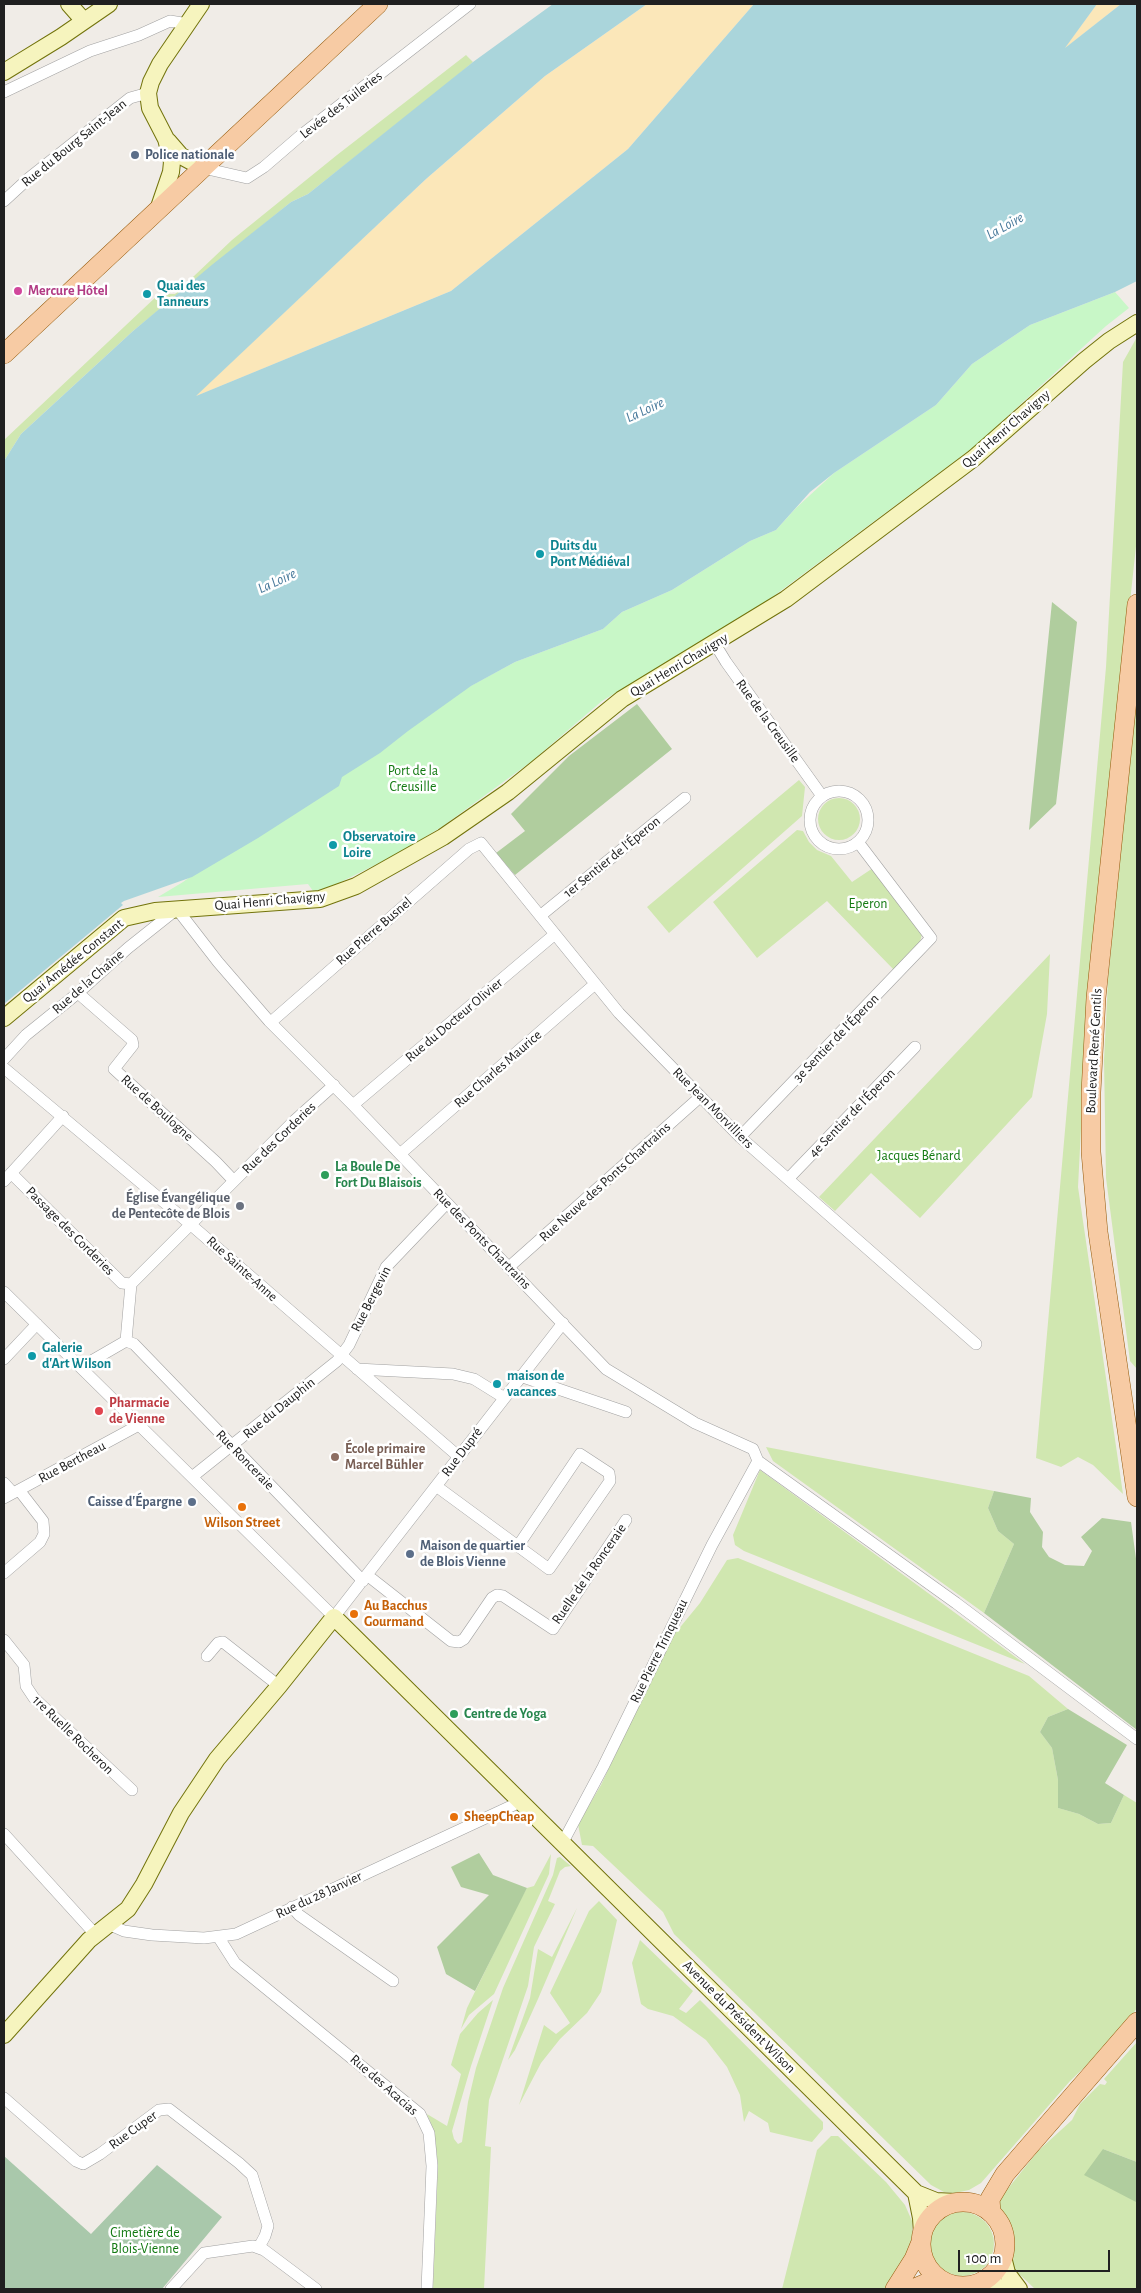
<!DOCTYPE html>
<meta charset="utf-8">
<style>
body{margin:0}
#map{position:relative;width:1141px;height:2293px;overflow:hidden;background:#f0ece7;font-family:"Alegreya Sans",sans-serif}
canvas{display:block}
.frame{position:absolute;inset:0;border:5px solid #202020;pointer-events:none}
.scale{position:absolute;left:958px;top:2250px;width:152px;height:22px;box-sizing:border-box;border:2px solid #202020;border-top:0;padding-left:6px;font-size:15px;line-height:18px;white-space:nowrap;color:#202020;-webkit-text-stroke:4px #fff;paint-order:stroke}
</style>
<div id="map">
<canvas width="1141" height="2293"></canvas>
<div class="frame"></div>
<div class="scale">100 m</div>
</div>
<script>
const context = document.querySelector('canvas').getContext('2d');
context.lineJoin = 'round';
function fill(path, color) { context.fillStyle = color; context.fill(path, 'evenodd'); }
const shape = rows => new Path2D(rows.map(r => 'M' + r).join(''));
function trace(path, color, width, dash) { context.strokeStyle = color; context.lineWidth = width; context.lineCap = dash ? 'butt' : 'round'; context.setLineDash(dash || []); context.stroke(path); }
function label(font, color, halo, rows, align = 'center') {
  context.font = font + ' "Alegreya Sans",sans-serif'; context.lineWidth = 5; context.setLineDash([]); context.textBaseline = 'middle'; context.strokeStyle = halo; context.fillStyle = color; for (const [text, x, y, turn = 0] of rows) {
    context.save(); context.translate(x, y); context.rotate((+turn || 0) * Math.PI / 180); context.textAlign = isNaN(turn) ? turn : align; if (halo) context.strokeText(text, 0, 0); context.fillText(text, 0, 0); context.restore();
  }
}
fill(shape([
 [466,55,473,62,445,86,308,194,291,202,133,331,21,434,4,461,4,440,159,294,175,294,232,240,337,155],
 [1137,337,1137,537,1088,992,1078,1187,1123,1494,1093,1465,1078,1457,1061,1467,1036,1458,1106,667,1123,362],
 [1137,688,1137,1369,1130,1361,1106,1178,1104,1060,1108,980],
 [799,780,805,787,802,816,669,933,647,907],
 '818 819a21 21 0 1 1 42 0a21 21 0 1 1-42 0Z',
 [797,830,803,831,809,842,817,850,831,856,852,882,873,868,922,934,920,942,894,970,827,901,757,958,713,902],
 [1050,954,1047,1014,1032,1097,920,1218,871,1173,835,1211,819,1197],
 [766,1447,994,1491,988,1508,998,1531,1014,1544,984,1613,773,1461],
 [760,1470,1025,1664,744,1551,735,1545,733,1535],
 [738,1558,1029,1676,1068,1709,1048,1717,1040,1732,1052,1748,1058,1780,1058,1808,1079,1814,1098,1824,1111,1823,1124,1795,1137,1803,1137,2008,1119,2034,1070,2081,981,2183,969,2190,955,2193,944,2192,931,2185,674,1934,663,1912,593,1846,582,1845,578,1824,601,1785,668,1642,700,1603,727,1560],
 [551,1854,549,1874,494,1994,469,2015,461,2029,467,2008,519,1902,527,1888,534,1886],
 [560,1857,571,1866,565,1867,560,1871,548,1901,555,1904,534,1947,528,1986,489,2100,485,2146,491,2147,484,2289,433,2289,438,2165,434,2131,427,2114,447,2126,461,2074,451,2065,460,2034,478,2013,493,2000,471,2066,452,2131,454,2139,458,2144,462,2142,468,2102,476,2068,503,1988,553,1875,557,1858],
 [599,1901,617,1920,601,1992,587,2013,560,2039,541,2063,519,2105,544,2025,556,2034,570,2023,550,1993,589,1911],
 [577,1908,538,1999,515,2050,508,2060,530,1998,538,1949,552,1957],
 [640,1940,693,1991,679,2009,686,2013,700,2000,823,2122,823,2129,812,2142,770,2132,768,2123,749,2111,744,2122,740,2095,727,2067,706,2040,673,2016,648,2009,641,2004,632,1963],
 [1137,2042,1137,2162,1103,2149,1136,2202,1137,2200,1137,2289,1035,2289,1015,2270,1011,2261,1012,2238,1008,2222,999,2207,998,2201,1038,2151,1072,2120,1080,2104,1100,2084,1105,2085,1107,2082,1104,2079],
 [831,2136,838,2136,886,2182,905,2205,912,2221,912,2237,907,2255,885,2289,782,2289,817,2150],
 '930 2244a32 32 0 1 1 64 0a32 32 0 1 1-64 0Z'
]), '#d0e7b0');
fill(shape([
 [1052,602,1077,622,1056,804,1029,830],
 [637,704,672,749,515,875,496,853,525,831,511,814,569,756],
 [994,1491,1031,1498,1030,1512,1043,1532,1042,1547,1049,1557,1065,1565,1084,1566,1092,1551,1081,1537,1102,1518,1131,1522,1137,1566,1137,1730,984,1613,1014,1544,998,1531,988,1508],
 [1068,1709,1127,1745,1105,1783,1124,1795,1111,1823,1098,1824,1079,1814,1058,1808,1058,1780,1052,1748,1040,1732,1048,1717],
 [479,1853,493,1875,527,1888,475,1991,446,1974,437,1947,489,1895,461,1887,451,1867],
 [1103,2149,1137,2162,1136,2202,1084,2175]
]), '#b0cd9e');
fill(shape([
 [647,4,754,4,628,149,451,291,194,397,426,179,545,76],
 [1097,4,1121,4,1063,50]
]), '#fbe7b9');
fill(shape([
 [4,2156,91,2234,157,2165,222,2217,162,2289,4,2289]
]), '#a9c8ab');
fill(shape([
 [1115,292,1129,308,1106,326,975,446,763,604,602,701,532,761,443,826,399,853,329,888,313,891,308,884,158,897,183,882,389,730,515,662,603,629,622,612,672,590,750,541,776,530,796,508,834,473,936,405,972,364,1030,325]
]), '#c8f7c7');
fill(shape([
 [553,4,647,4,545,76,426,179,196,396,451,291,628,149,754,4,1097,4,1065,48,1121,4,1137,4,1137,281,1115,292,1030,325,972,364,936,405,834,473,810,492,776,530,750,541,672,590,622,612,603,629,515,662,471,686,408,731,380,753,342,777,339,786,258,838,192,877,124,901,121,903,123,905,4,1004,4,461,21,434,133,331,213,264,291,202,308,194,473,62]
]), '#aad5db');
const street = shape([
 [4,92,90,51,139,35,170,21,188,24],
 [203,168,247,178,264,167,300,136,470,4],
 [4,201,29,178,130,98,148,93],
 [715,644,726,662,822,796],
 '810 820a29 29 0 1 1 58 0a29 29 0 1 1-58 0Z',
 [540,916,685,798],
 [78,993,132,1040,133,1045,114,1069,216,1162,234,1181],
 [271,1022,469,849,481,843,619,1013,740,1137,976,1344],
 [4,1059,26,1035,78,993,128,948,177,909,218,962,269,1021,353,1105,606,1369,695,1423,753,1449,758,1461],
 [4,1068,190,1224,458,1456],
 [353,1105,555,934],
 [740,1137,931,938,858,842],
 [400,1154,595,984],
 [11,1173,122,1283,131,1284],
 [788,1179,915,1047],
 [4,1181,63,1116],
 [509,1267,700,1097],
 [4,1292,334,1617,563,1323],
 [126,1341,131,1284,295,1120,334,1085],
 [126,1341,134,1344,363,1581],
 [4,1359,37,1324],
 [81,1367,126,1341],
 [357,1369,453,1374,474,1379,503,1397],
 [520,1376,626,1412],
 [758,1461,956,1603,1137,1739],
 [192,1477,337,1361,349,1345,386,1267,447,1203],
 [4,1483,13,1493],
 [436,1486,549,1569,610,1481,609,1473,580,1454,518,1546],
 [4,1498,139,1425],
 [4,1573,40,1542,44,1534,43,1521,19,1490],
 [367,1575,451,1641,459,1642,464,1639,492,1598,497,1595,503,1596,553,1629,626,1520],
 [4,1640,24,1665,26,1686,34,1698,132,1790],
 [207,1656,218,1643,223,1642,279,1686],
 [4,1834,95,1934],
 [563,1842,603,1767,712,1545,758,1461],
 [292,1907,299,1915,393,1981],
 [108,1924,124,1931,152,1935,204,1938,236,1934,520,1802],
 [219,1938,235,1963,420,2114,429,2133,432,2166,427,2289],
 [4,2098,76,2161,83,2164,100,2154,159,2110,169,2109,239,2163,252,2175,268,2226,265,2236,259,2247],
 [171,2289,204,2253,253,2246,264,2250,316,2289]
]);
const secondary = shape([
 [69,4,84,21],
 [4,72,61,37,109,4],
 [168,141,181,156,203,168],
 [158,210,171,172,172,162,166,139,150,108,148,93,151,82,160,64,201,4],
 [4,1018,124,918,155,911,320,899,356,886,443,837,508,792,622,699,786,599,974,458,1084,361,1109,341,1137,323],
 [4,2035,89,1940,128,1909,144,1884,181,1813,217,1759,279,1686,334,1617,916,2193,936,2201,957,2202],
 [916,2193,921,2218,922,2234],
 [1003,2257,1007,2273,1019,2289],
 [973,2285,994,2285,1005,2289]
]);
const primary = shape([
 [4,354,378,4],
 [1137,604,1096,998,1091,1092,1091,1152,1098,1232,1137,1497],
 '921 2244a42 42 0 1 1 84 0a42 42 0 1 1-84 0Z',
 [991,2213,990,2199,1005,2174,1137,2022],
 [895,2289,914,2259,921,2242],
 [913,2289,929,2282,950,2284]
]);
trace(street, '#a1a1a1', 12);
trace(secondary, '#72730b', 18);
trace(primary, '#935808', 20);
trace(street, '#fff', 11);
trace(secondary, '#f6f4be', 16);
trace(primary, '#f7cba4', 19);
for (const [x, y, r, color] of [
 [135,155,5,"#5c6f8a"],
 [18,291,5,"#d1479c"],
 [147,294,5,"#0f9aa8"],
 [540,554,5,"#0f9aa8"],
 [333,845,5,"#0f9aa8"],
 [325,1175,5,"#2e9e5b"],
 [240,1206,5,"#6b7280"],
 [32,1356,5,"#0f9aa8"],
 [497,1384,5,"#0f9aa8"],
 [99,1411,5,"#e0444e"],
 [335,1457,5,"#8d6e63"],
 [192,1502,5,"#5c6f8a"],
 [242,1507,5,"#e8710a"],
 [410,1554,5,"#5c6f8a"],
 [354,1614,5,"#e8710a"],
 [454,1714,5,"#2e9e5b"],
 [454,1817,5,"#e8710a"]
]) { const dot = new Path2D(); dot.arc(x, y, r, 0, 2 * Math.PI); context.fillStyle = color; context.fill(dot); trace(dot, '#fff', 2); }
label('14px', '#202020', '#fff', [
 ["Levée des Tuileries",341,105,-38],
 ["Rue du Bourg Saint-Jean",74,143,-39],
 ["Quai Henri Chavigny",1006,429,-41],
 ["Quai Henri Chavigny",679,665,-31],
 ["Rue de la Creusille",768,721,54],
 ["1er Sentier de l'Éperon",612,857,-39],
 ["Quai Henri Chavigny",270,901,-5],
 ["Rue Pierre Busnel",374,931,-41],
 ["Quai Amédée Constant",73,961,-39],
 ["Rue de la Chaîne",88,982,-41],
 ["Rue du Docteur Olivier",454,1020,-40],
 ["3e Sentier de l'Éperon",836,1038,-46],
 ["Boulevard René Gentils",1094,1051,-87],
 ["Rue Charles Maurice",498,1069,-41],
 ["Rue de Boulogne",157,1108,42],
 ["Rue Jean Morvilliers",713,1108,45],
 ["4e Sentier de l'Éperon",852,1113,-46],
 ["Rue des Corderies",279,1138,-44],
 ["Rue Neuve des Ponts Chartrains",605,1182,-42],
 ["Passage des Corderies",70,1231,45],
 ["Rue des Ponts Chartrains",482,1239,46],
 ["Rue Sainte-Anne",242,1269,42],
 ["Rue Bergevin",371,1299,-63],
 ["Rue du Dauphin",279,1408,-39],
 ["Rue Dupré",462,1452,-53],
 ["Rue Ronceraie",245,1460,46],
 ["Rue Bertheau",72,1462,-28],
 ["Ruelle de la Ronceraie",589,1574,-55],
 ["Rue Pierre Trinqueau",659,1651,-64],
 ["1re Ruelle Rocheron",73,1735,44],
 ["Rue du 28 Janvier",319,1895,-25],
 ["Avenue du Président Wilson",739,2017,45],
 ["Rue des Acacias",384,2085,41],
 ["Rue Cuper",133,2130,-36]
]);
label('bold 14px', '#4e5e75', '#fff', [
 ["Police nationale",145,155],
 ["Caisse d'Épargne",182,1502,"right"],
 ["Maison de quartier",420,1546],
 ["de Blois Vienne",420,1562]
], 'left');
label('bold 14px', '#0d838f', '#fff', [
 ["Quai des",157,286],
 ["Tanneurs",157,302],
 ["Duits du",550,546],
 ["Pont Médiéval",550,562],
 ["Observatoire",343,837],
 ["Loire",343,853],
 ["Galerie",42,1348],
 ["d'Art Wilson",42,1364],
 ["maison de",507,1376],
 ["vacances",507,1392]
], 'left');
label('bold 14px', '#b23c85', '#fff', [
 ["Mercure Hôtel",28,291]
], 'left');
label('14px', '#137a12', '#fff', [
 ["Port de la",413,771],
 ["Creusille",413,787],
 ["Eperon",868,904],
 ["Jacques Bénard",919,1156],
 ["Cimetière de",145,2233],
 ["Blois-Vienne",145,2249]
]);
label('bold 14px', '#27864d', '#fff', [
 ["La Boule De",335,1167],
 ["Fort Du Blaisois",335,1183],
 ["Centre de Yoga",464,1714]
], 'left');
label('bold 14px', '#5b616d', '#fff', [
 ["Église Évangélique",230,1198],
 ["de Pentecôte de Blois",230,1214]
], 'right');
label('bold 14px', '#be3a42', '#fff', [
 ["Pharmacie",109,1403],
 ["de Vienne",109,1419]
], 'left');
label('bold 14px', '#785e54', '#fff', [
 ["École primaire",345,1449],
 ["Marcel Bühler",345,1465]
], 'left');
label('bold 14px', '#c56008', '#fff', [
 ["Wilson Street",242,1523,"center"],
 ["Au Bacchus",364,1606],
 ["Gourmand",364,1622],
 ["SheepCheap",464,1817]
], 'left');
label('italic 15px', '#4a7b9c', '#fff', [
 ["La Loire",1005,226,-29],
 ["La Loire",645,410,-25],
 ["La Loire",277,581,-25]
]);
</script>
